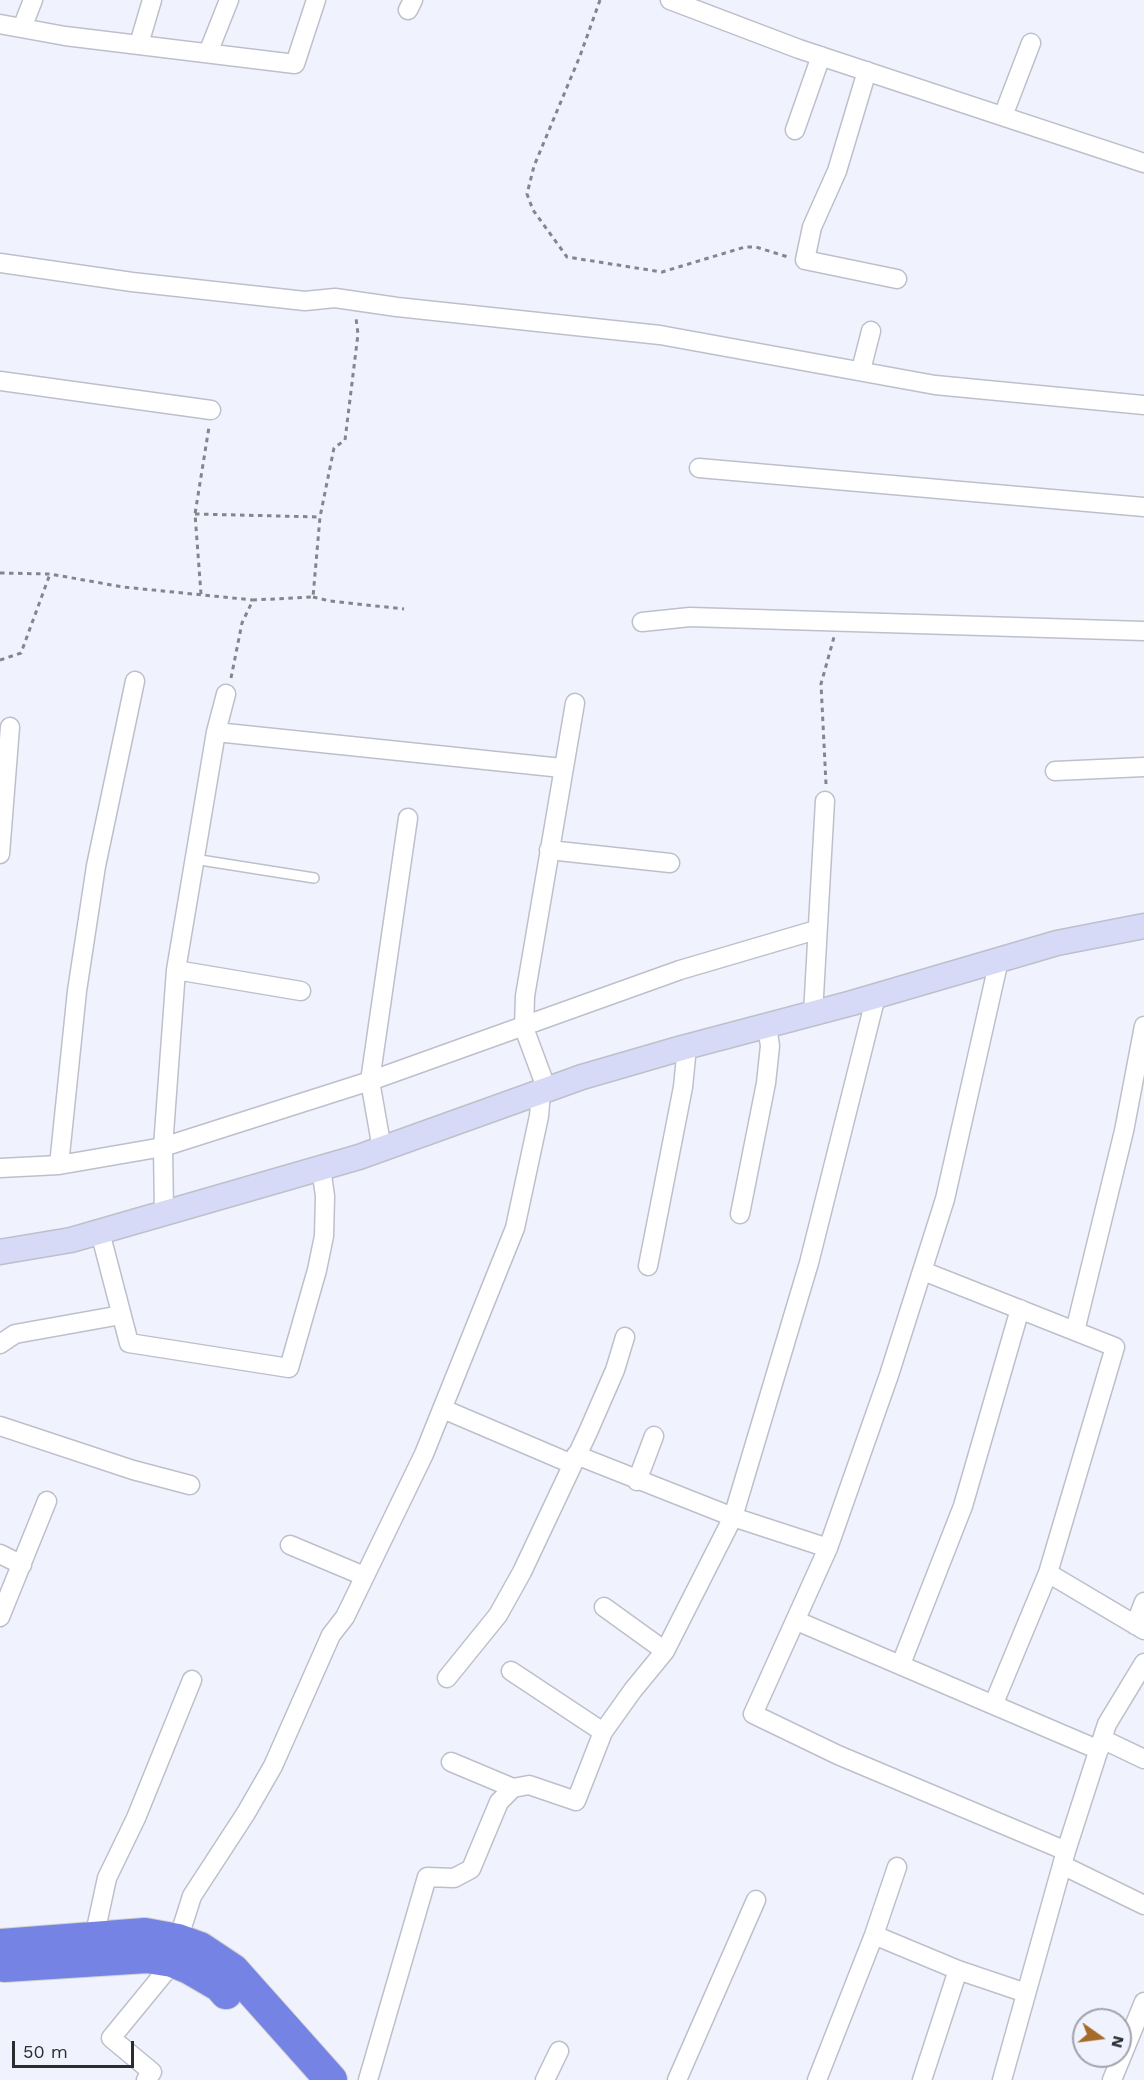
<!DOCTYPE html>
<style>
body{margin:0}
#map{position:relative;width:1144px;height:2080px;overflow:hidden;background:#f0f3fe;font-family:"Work Sans",sans-serif}
canvas{display:block}
.north{position:absolute;left:1072px;top:2008px;width:60px;height:60px;box-sizing:border-box;background:#f0f3fe;border:2px solid #a1a3ac;border-radius:50%;rotate:104deg;font-size:16px;font-weight:700;line-height:24px;text-align:center;color:#2b2c30}
.north::after{content:'';display:block;margin:auto;width:21px;height:27px;background:#a56b2a;clip-path:polygon(50% 0,100% 100%,50% 72%,0 100%)}
.scale{position:absolute;left:12px;top:2041px;width:122px;height:27px;box-sizing:border-box;border:3px solid #2b2c30;border-top:0;padding-left:8px;font-size:18px;line-height:21px;white-space:nowrap;color:#2b2c30;-webkit-text-stroke:4px #f0f3fe;paint-order:stroke}
</style>
<div id="map">
<canvas width="1144" height="2080"></canvas>
<div class="north">N</div>
<div class="scale">50 m</div>
</div>
<script>
const context = document.querySelector('canvas').getContext('2d');
context.lineJoin = 'round';
const shape = rows => new Path2D(rows.map(r => 'M' + r).join(''));
function trace(path, color, width, dash) { context.strokeStyle = color; context.lineWidth = width; context.lineCap = dash ? 'butt' : 'round'; context.setLineDash(dash || []); context.stroke(path); }
const lane = shape([
 [194,859,314,878]
]);
const street = shape([
 [670,0,799,49,1144,163],
 [408,10,413,0],
 [0,24,65,36,295,64,316,0],
 [22,28,33,0],
 [139,44,152,0],
 [208,53,229,0],
 [867,71,837,171,812,227,805,260,897,279],
 [1003,116,1031,43],
 [795,130,821,56],
 [0,263,132,282,305,301,335,298,397,307,660,335,935,385,1144,405],
 [861,370,871,331],
 [0,381,211,410],
 [699,468,1144,507],
 [642,622,690,617,1144,631],
 [216,732,562,768],
 [1055,771,1144,767],
 [549,850,670,863],
 [0,854,10,727],
 [999,960,945,1199,889,1375,828,1548,753,1714,838,1755,1066,1851],
 [176,970,301,991],
 [813,1014,825,801],
 [547,1090,524,1028,525,996,575,703],
 [382,1149,370,1081,408,818],
 [59,1165,77,991,96,866,135,681],
 [0,1168,59,1165,163,1147,370,1081,680,970,816,930],
 [164,1213,163,1147,176,970,216,732,226,694],
 [740,1214,766,1083,770,1046,767,1026],
 [100,1232,129,1343,289,1368,317,1270,324,1236,325,1196,321,1168],
 [648,1266,683,1087,687,1047],
 [923,1271,1115,1347,1048,1573,994,1703],
 [1075,1331,1124,1131,1144,1026],
 [0,1344,15,1334,121,1315],
 [443,1409,572,1464],
 [0,1426,133,1470,190,1485],
 [576,1455,733,1517,828,1548],
 [637,1481,654,1436],
 [290,1545,364,1576],
 [0,1554,22,1565],
 [1048,1573,1144,1630],
 [604,1607,665,1651],
 [0,1617,47,1501],
 [797,1621,1099,1750],
 [1135,1625,1144,1602],
 [901,1664,963,1506,1020,1309],
 [511,1671,603,1732],
 [447,1678,498,1615,522,1572,588,1432,615,1370,625,1337],
 [1102,1739,1144,1759],
 [451,1762,513,1788],
 [1062,1865,1144,1905],
 [874,1935,958,1970,1026,1993],
 [94,1938,107,1878,136,1818,192,1680],
 [178,1940,192,1896,246,1813,273,1766,331,1635,345,1617,424,1454,515,1228,539,1116,541,1092],
 [146,2080,152,2072,111,2038,166,1971,179,1964],
 [368,2080,427,1877,454,1878,471,1869,499,1802,513,1788,529,1785,576,1801,603,1732,633,1690,665,1651,733,1517,809,1263,876,996],
 [545,2080,559,2051],
 [677,2080,756,1900],
 [817,2080,874,1935,897,1867],
 [922,2080,958,1970],
 [1002,2080,1066,1851,1107,1724,1144,1663],
 [1112,2080,1144,2002]
]);
const secondary = shape([
 [0,1252,71,1240,359,1157,582,1077,682,1048,852,1003,1057,943,1144,926]
]);
const highway = shape([
 [0,1945,145,1934,178,1940,200,1948,233,1970,331,2080],
 [4,1966,147,1957,172,1961,189,1968,220,1986,226,1993]
]);
trace(lane, '#bdc0ca', 12);
trace(street, '#bdc0ca', 21);
trace(secondary, '#bdc0ca', 27);
trace(highway, '#d0d1d1', 34);
trace(shape([
 [600,0,580,56,534,166,527,194,533,210,567,257,662,272,745,247,756,247,788,257],
 [195,514,320,517],
 [0,573,50,574,123,587,253,600],
 [201,594,195,514,209,427],
 [313,597,330,601,404,609],
 [0,660,21,653,50,574],
 [231,678,242,623,253,600,313,597,320,517,334,448,345,440,358,334,356,318],
 [826,784,821,684,834,637]
]), '#84868d', 3, [4.5, 4.5]);
trace(lane, '#fff', 9);
trace(street, '#fff', 18);
trace(secondary, '#d6daf7', 24);
trace(highway, '#7583e5', 32);
</script>
